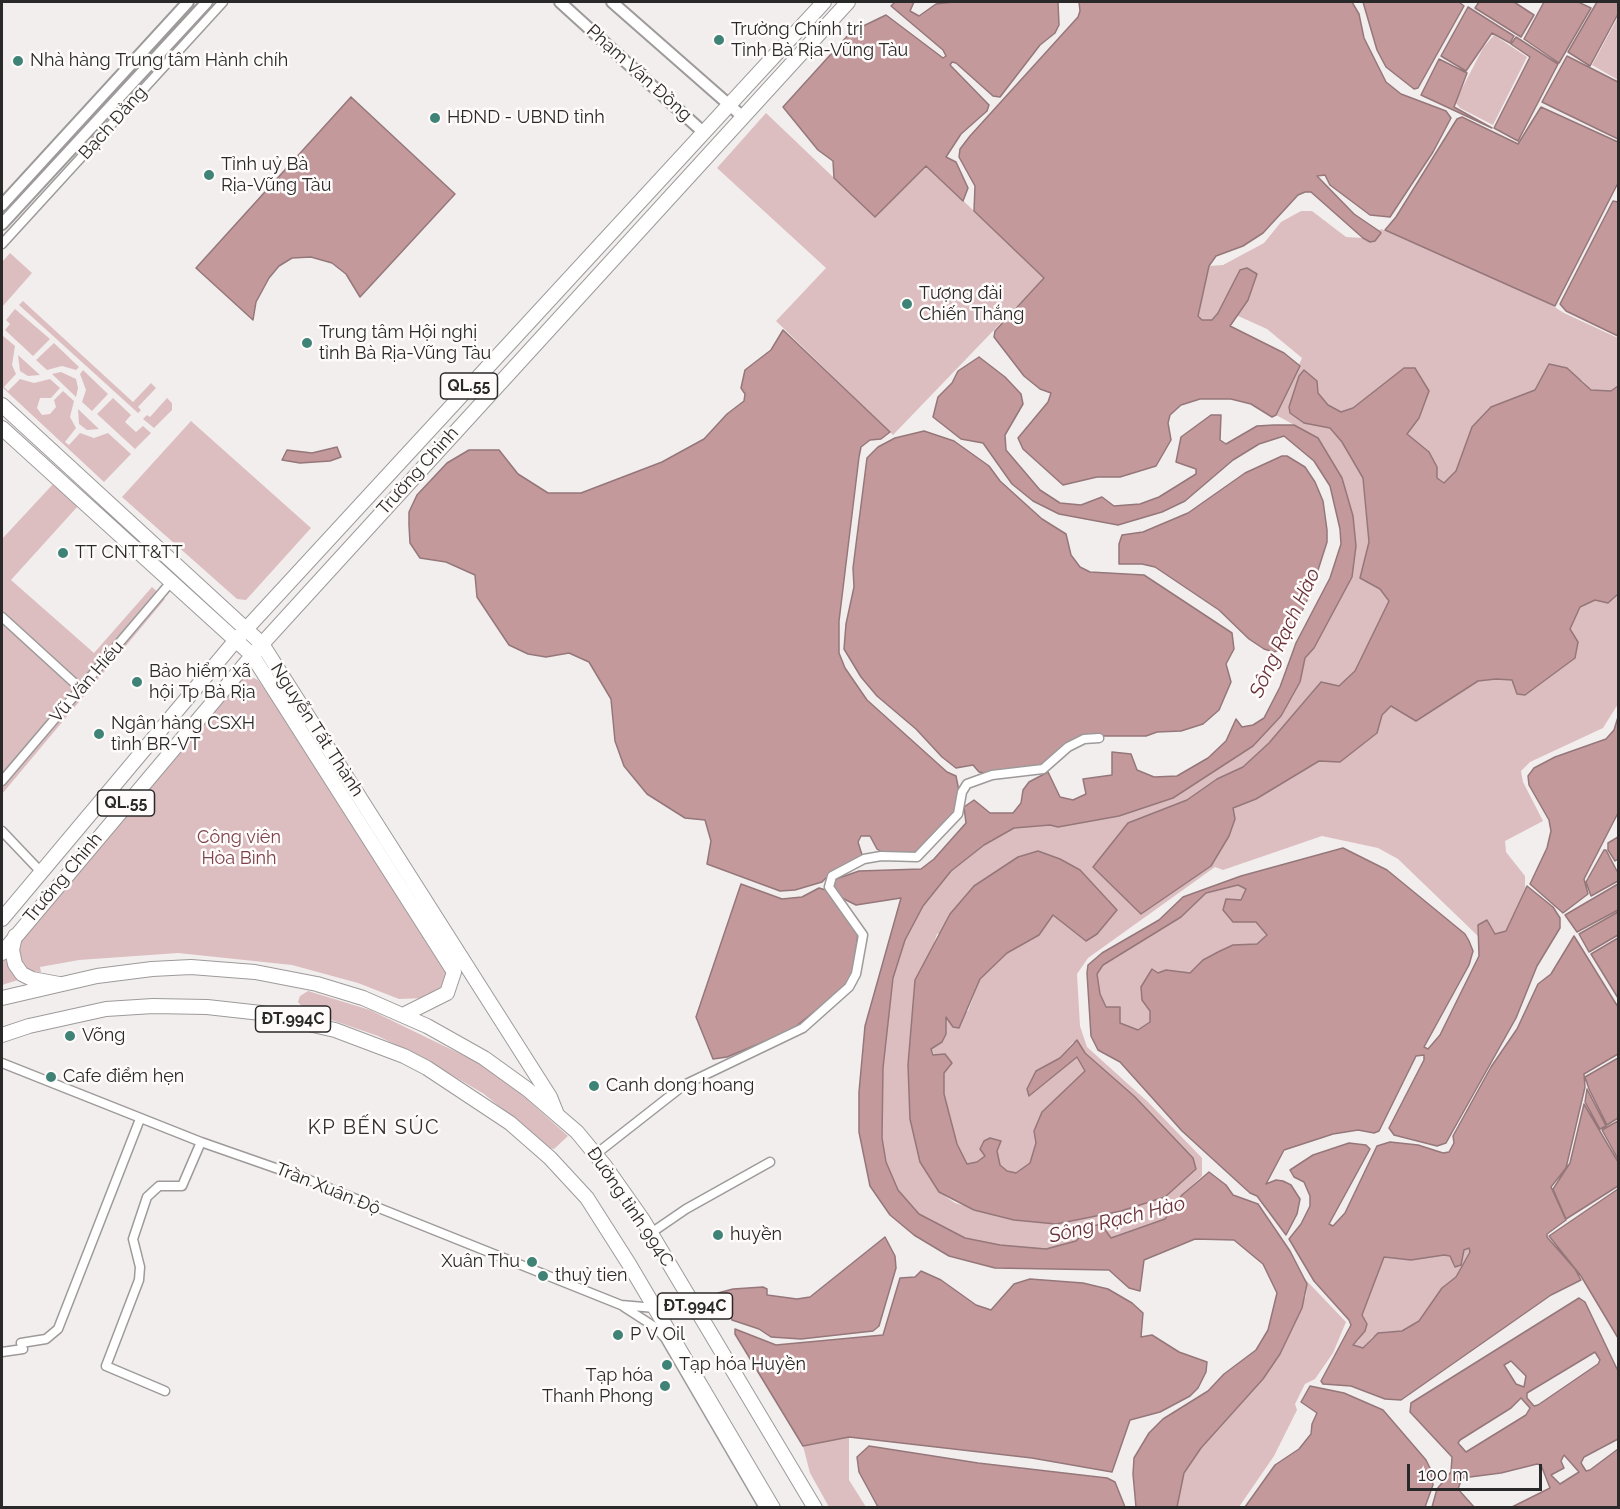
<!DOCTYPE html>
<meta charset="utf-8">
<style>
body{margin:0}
#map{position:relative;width:1620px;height:1509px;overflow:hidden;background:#f2eeee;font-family:Raleway,sans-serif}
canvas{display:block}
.frame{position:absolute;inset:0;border:3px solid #2a2929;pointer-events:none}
.scale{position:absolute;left:1407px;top:1464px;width:135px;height:27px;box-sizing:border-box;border:3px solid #2a2929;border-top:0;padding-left:8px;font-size:18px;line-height:21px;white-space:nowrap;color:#2a2929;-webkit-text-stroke:4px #fffbfb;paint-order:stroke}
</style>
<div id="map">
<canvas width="1620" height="1509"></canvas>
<div class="frame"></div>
<div class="scale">100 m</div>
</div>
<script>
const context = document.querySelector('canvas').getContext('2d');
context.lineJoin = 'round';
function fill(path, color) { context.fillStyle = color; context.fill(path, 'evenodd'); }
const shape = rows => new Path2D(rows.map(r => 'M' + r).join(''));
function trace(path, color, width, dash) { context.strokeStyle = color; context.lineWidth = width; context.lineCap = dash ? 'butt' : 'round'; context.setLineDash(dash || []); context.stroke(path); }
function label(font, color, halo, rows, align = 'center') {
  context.font = font + ' Raleway,sans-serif'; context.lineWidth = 5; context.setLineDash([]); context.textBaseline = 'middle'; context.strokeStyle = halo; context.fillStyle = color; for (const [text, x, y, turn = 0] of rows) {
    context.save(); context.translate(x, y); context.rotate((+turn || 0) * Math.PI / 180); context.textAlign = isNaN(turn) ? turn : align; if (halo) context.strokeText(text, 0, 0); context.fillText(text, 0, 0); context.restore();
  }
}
fill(shape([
 [1618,17,1618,80,1592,65],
 [1494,35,1527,57,1493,125,1460,108,1455,102,1483,48],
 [766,113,875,217,926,165,1044,278,893,435,776,321,826,268,717,168],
 [1301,211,1312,211,1346,237,1363,238,1370,242,1380,234,1379,231,1381,229,1542,299,1564,313,1618,338,1618,386,1611,391,1591,390,1583,381,1549,364,1535,390,1472,427,1456,471,1444,484,1436,478,1429,452,1407,434,1419,418,1429,391,1416,368,1404,368,1353,408,1341,412,1328,405,1318,393,1316,381,1299,376,1289,407,1304,423,1330,428,1342,442,1363,478,1369,542,1360,578,1380,589,1389,601,1355,671,1339,686,1320,682,1269,743,1243,767,1217,779,1187,800,1128,823,1093,867,1141,914,1233,808,1256,799,1319,761,1340,762,1377,733,1382,715,1391,706,1458,693,1478,681,1496,679,1512,680,1517,694,1525,695,1575,658,1570,629,1580,607,1595,600,1608,603,1618,594,1618,704,1603,728,1530,762,1521,771,1523,782,1543,821,1505,841,1506,852,1525,876,1525,888,1506,931,1495,934,1486,920,1478,925,1480,938,1398,859,1378,848,1322,836,1223,870,1215,867,1088,958,1077,974,1080,1026,1087,1047,1148,1102,1202,1158,1202,1176,1182,1195,1165,1219,1111,1238,1101,1224,1089,1227,1076,1241,1046,1249,1000,1245,965,1238,919,1214,898,1190,886,1162,882,1138,883,1068,893,978,905,940,923,906,951,871,984,845,1014,828,1050,825,1058,827,1119,816,1173,798,1253,746,1300,682,1305,658,1314,648,1324,627,1356,546,1353,516,1342,478,1318,438,1276,415,1302,358,1267,329,1236,315,1248,300,1218,313,1211,320,1202,320,1198,315,1209,266,1223,265,1264,243,1281,222],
 [1109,899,1063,922,1053,915,1039,935,1007,953,980,979,968,1011,946,1016,945,1034,942,1042,931,1048,944,1073,944,1094,957,1144,967,1164,977,1162,997,1150,1000,1165,1007,1171,1016,1173,1030,1163,1036,1143,1034,1131,1042,1112,1085,1071,1077,1057,1030,1096,1027,1089,1036,1071,1060,1058,1073,1042,1135,1097,1193,1158,1196,1169,1090,1216,1056,1224,1014,1220,955,1203,939,1192,920,1162,910,1119,915,980,930,955,937,934],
 [10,253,32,273,2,307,2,262],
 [23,301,133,402,151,383,156,388,138,407,141,410,138,413,19,305],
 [15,309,50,339,33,356,5,330,10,324,6,320],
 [2,335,15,346,12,365,16,374,4,387,8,391,20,379,34,383,50,379,60,388,51,398,40,398,37,408,42,415,50,414,56,407,54,400,63,391,74,401,70,417,76,428,65,442,69,445,80,433,94,438,108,433,131,454,104,482,2,387],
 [54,343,79,367,76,370,62,366,47,370,36,360],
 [18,355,40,375,28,376,20,371],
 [83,370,108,394,92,411,82,402,86,390,80,374],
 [61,372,76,379,78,388,76,397,52,374],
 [113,398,131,415,125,422,136,432,143,426,151,433,135,449,97,414],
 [167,398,172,403,172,410,154,428,143,419,147,415,150,417],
 [78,409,99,429,87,430,79,424],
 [191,421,311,528,246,600,237,599,122,497],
 [54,483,78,506,11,580,94,653,152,587,165,599,2,794,2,539],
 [247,675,258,680,291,727,445,968,446,977,442,986,426,998,399,999,358,983,292,965,178,953,79,960,40,967,41,972,26,971,13,954,15,945,236,684],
 [1238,885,1246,889,1233,922,1256,922,1267,934,1257,944,1233,945,1220,951,1203,960,1190,973,1166,970,1142,1000,1150,1011,1150,1022,1138,1030,1119,1022,1106,1007,1100,994,1097,974,1103,965,1181,917,1206,893],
 [2,955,18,980,2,985],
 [308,991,370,1010,473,1060,504,1079,568,1136,554,1149,550,1148,484,1094,428,1061,378,1036,306,1011,298,1002,300,996],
 [1468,1248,1470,1252,1456,1277,1442,1288,1419,1321,1402,1331,1383,1332,1372,1337,1363,1348,1353,1345,1359,1340,1362,1316,1384,1257,1411,1260,1444,1255,1450,1256,1454,1266,1464,1250],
 [1303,1277,1346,1322,1333,1353,1315,1379,1305,1384,1295,1404,1297,1410,1274,1456,1239,1507,1177,1508,1184,1473,1201,1448,1263,1379,1280,1354,1306,1296,1307,1284],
 [849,1437,849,1480,866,1507,829,1507,810,1473,803,1446]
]), '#dcbec0');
const water = shape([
 [895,2,914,2,910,11,919,16,936,4,953,2,1058,2,1059,25,1055,33,1040,45,1000,97,993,96,956,63,952,62,950,65,989,105,987,111,961,134,946,157,956,162,968,188,963,201,926,166,875,217,834,178,833,161,818,150,783,107,851,32,886,15,943,58,946,56,943,50,891,6,895,2],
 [1079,2,1352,2,1359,14,1364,38,1386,82,1401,94,1446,111,1451,118,1433,152,1390,217,1370,215,1330,185,1325,175,1317,176,1354,214,1379,231,1381,233,1375,241,1370,242,1363,238,1311,192,1305,192,1298,195,1263,233,1243,246,1216,256,1209,266,1198,316,1202,320,1212,320,1218,313,1240,270,1247,268,1257,274,1248,300,1230,326,1284,353,1300,366,1276,415,1272,417,1251,404,1231,399,1200,399,1181,405,1170,415,1168,423,1171,440,1156,466,1120,477,1097,477,1063,485,1023,449,1018,438,1048,402,1051,393,1040,389,1024,376,994,337,995,331,1044,278,974,211,975,186,959,157,960,149,970,136,1078,17,1080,11,1079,2],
 [1363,2,1459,2,1464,6,1418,88,1414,89,1386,67,1377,50,1363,2],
 [1479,2,1514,2,1534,15,1521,37,1475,8,1479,2],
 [1544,2,1578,2,1591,8,1559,63,1524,39,1544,2],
 [1597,2,1618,2,1618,14,1590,66,1568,52,1597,2],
 [1468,7,1514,36,1510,43,1492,33,1466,71,1441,56,1468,7],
 [1516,37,1558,64,1518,141,1494,128,1530,57,1511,44,1516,37],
 [1567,56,1618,82,1618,139,1542,102,1567,56],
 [1439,59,1467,73,1454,107,1492,128,1421,95,1439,59],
 [351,97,455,194,360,297,346,274,332,263,311,257,292,258,279,266,269,278,256,302,253,320,196,268,351,97],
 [1541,107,1618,142,1618,183,1555,306,1385,230,1396,217,1457,119,1462,117,1518,144,1541,107],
 [1613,201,1618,202,1618,336,1566,311,1560,304,1613,201],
 [783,330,890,432,881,439,870,440,861,447,859,457,839,621,839,653,845,668,867,700,947,772,956,776,959,791,954,816,918,853,883,853,877,849,870,836,861,836,858,842,863,858,831,873,822,882,795,890,780,891,707,864,711,841,705,820,685,818,647,794,624,766,615,741,611,699,589,662,569,653,546,657,528,654,509,645,477,597,475,575,446,562,420,558,410,543,409,525,409,512,417,495,447,463,469,450,499,450,518,474,548,493,581,493,662,462,704,439,727,414,744,401,745,394,741,388,745,370,771,350,783,330],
 [979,357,1005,377,1021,394,1023,404,1005,435,1006,450,1040,490,1060,503,1081,505,1102,497,1114,506,1140,504,1159,497,1196,474,1196,469,1176,462,1181,437,1211,415,1221,415,1220,440,1226,444,1257,426,1274,425,1294,425,1318,438,1342,478,1353,516,1356,546,1352,577,1314,648,1305,658,1300,682,1281,716,1253,746,1173,798,1119,816,1058,827,1050,825,1014,828,984,845,951,871,923,906,905,940,893,978,883,1068,882,1138,886,1162,898,1190,919,1214,965,1238,1000,1245,1046,1249,1076,1241,1089,1227,1101,1224,1111,1238,1165,1219,1182,1195,1209,1172,1226,1185,1233,1195,1258,1204,1290,1251,1307,1284,1302,1308,1280,1354,1263,1379,1201,1448,1184,1473,1177,1507,1136,1507,1133,1474,1134,1458,1149,1433,1163,1419,1208,1391,1224,1374,1256,1350,1268,1330,1277,1293,1263,1264,1234,1240,1195,1239,1144,1260,1140,1291,1129,1288,1109,1270,995,1268,949,1256,914,1235,890,1215,870,1186,859,1132,859,1092,865,1026,901,898,856,905,840,897,833,886,836,879,859,871,921,869,934,859,966,823,964,807,974,800,990,813,1013,813,1021,803,1023,790,1029,782,1048,772,1060,797,1073,800,1086,794,1083,779,1112,775,1112,752,1131,754,1137,770,1154,777,1177,776,1208,758,1226,741,1236,719,1242,727,1253,725,1264,718,1280,687,1296,643,1330,578,1341,544,1340,529,1330,486,1314,461,1284,436,1259,444,1233,460,1185,501,1162,512,1118,525,1059,514,1033,501,1012,484,983,443,961,439,933,417,938,397,952,383,958,371,979,357],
 [1549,364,1567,368,1591,390,1611,391,1618,386,1618,594,1608,603,1595,600,1580,607,1570,629,1578,642,1575,658,1525,695,1517,694,1512,680,1496,679,1478,681,1416,721,1391,706,1382,715,1377,733,1340,762,1319,761,1256,799,1233,808,1235,819,1229,836,1211,866,1141,914,1093,867,1128,823,1187,800,1217,779,1243,767,1269,743,1321,682,1339,686,1355,671,1389,601,1380,589,1360,578,1369,542,1363,478,1342,442,1330,428,1304,423,1290,413,1289,407,1299,376,1304,370,1317,381,1318,393,1328,405,1341,412,1353,408,1404,368,1415,368,1429,391,1419,418,1407,434,1429,452,1437,467,1437,478,1444,483,1456,471,1472,427,1491,407,1535,390,1549,364],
 [924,431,954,441,989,466,1000,481,1042,519,1066,534,1071,555,1080,567,1090,572,1144,575,1232,633,1234,649,1226,664,1231,682,1219,710,1203,724,1181,731,1157,732,1146,736,1095,736,1075,740,1044,766,990,774,979,772,973,765,956,768,942,757,916,729,877,696,861,677,844,649,846,624,854,587,853,568,867,458,878,447,895,438,924,431],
 [337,447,341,457,330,461,300,463,282,460,287,450,312,453,337,447],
 [1282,456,1287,456,1305,467,1315,482,1323,501,1327,530,1327,542,1311,592,1289,639,1281,649,1274,652,1264,649,1249,639,1219,610,1155,567,1142,564,1119,564,1119,544,1122,535,1143,532,1188,513,1245,473,1282,456],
 [1618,717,1618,813,1584,879,1588,894,1563,913,1530,884,1547,848,1551,831,1549,820,1529,785,1528,776,1534,768,1555,757,1606,739,1614,730,1618,717],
 [1618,837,1618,859,1615,861,1608,850,1608,843,1618,837],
 [1343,848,1387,870,1465,934,1469,941,1473,951,1469,965,1424,1047,1428,1049,1440,1035,1479,956,1478,925,1487,920,1495,934,1506,931,1527,886,1553,907,1560,918,1560,928,1537,966,1516,1018,1446,1143,1437,1146,1394,1135,1389,1128,1424,1060,1424,1055,1416,1056,1379,1131,1374,1133,1358,1130,1333,1134,1284,1150,1266,1184,1276,1180,1283,1181,1291,1185,1300,1199,1297,1214,1286,1235,1257,1196,1250,1193,1182,1131,1120,1062,1098,1050,1091,1036,1087,973,1088,965,1102,953,1159,920,1183,897,1241,876,1343,848],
 [1238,885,1246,889,1241,900,1226,899,1223,910,1233,922,1256,922,1267,935,1257,944,1233,945,1220,951,1203,960,1190,973,1166,970,1158,973,1152,969,1141,987,1142,1000,1150,1011,1150,1022,1138,1030,1120,1023,1120,1007,1106,1007,1100,994,1097,974,1103,965,1181,917,1206,893,1238,885],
 [1604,850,1606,850,1618,873,1618,881,1591,896,1586,882,1604,850],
 [1038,851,1060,859,1080,870,1117,910,1097,934,1086,941,1053,915,1039,935,1007,953,980,979,959,1028,953,1027,946,1017,946,1034,942,1042,931,1049,933,1055,945,1054,952,1063,944,1073,944,1094,957,1144,967,1164,977,1162,985,1156,980,1149,984,1141,990,1138,1001,1141,997,1151,1000,1165,1007,1171,1016,1173,1030,1163,1036,1143,1034,1131,1042,1112,1085,1071,1077,1057,1029,1096,1027,1089,1036,1071,1060,1058,1077,1040,1085,1053,1135,1097,1193,1158,1196,1169,1165,1197,1121,1211,1056,1224,1014,1220,974,1210,939,1192,920,1162,910,1119,908,1065,915,980,950,914,974,886,1018,857,1038,851],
 [741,884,782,899,802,897,819,888,826,890,858,934,853,973,849,984,790,1031,727,1057,713,1059,696,1017,741,884],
 [1618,884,1618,910,1577,932,1565,915,1618,884],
 [1618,912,1618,935,1589,952,1579,934,1618,912],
 [1574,936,1618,1007,1618,1054,1584,1074,1585,1087,1566,1168,1551,1187,1566,1220,1547,1234,1547,1237,1575,1269,1581,1280,1551,1295,1401,1400,1385,1399,1351,1386,1323,1384,1321,1381,1351,1325,1349,1320,1314,1281,1289,1239,1301,1224,1310,1206,1310,1196,1304,1182,1294,1177,1290,1170,1313,1155,1349,1143,1366,1145,1370,1149,1329,1224,1333,1226,1345,1213,1377,1146,1390,1142,1418,1145,1443,1153,1449,1152,1454,1143,1453,1136,1491,1067,1517,1029,1538,984,1551,974,1574,936],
 [1469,1248,1470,1252,1456,1277,1442,1288,1419,1321,1402,1331,1378,1333,1363,1348,1353,1345,1365,1331,1367,1324,1362,1315,1384,1257,1411,1260,1444,1255,1450,1256,1455,1267,1461,1265,1464,1250,1469,1248],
 [1618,938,1618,998,1591,954,1618,938],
 [1618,1058,1618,1118,1607,1125,1589,1089,1585,1077,1618,1058],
 [1587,1089,1606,1126,1600,1129,1585,1102,1587,1089],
 [1584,1104,1618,1162,1618,1186,1566,1219,1553,1189,1570,1163,1584,1104],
 [1618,1121,1618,1159,1602,1130,1618,1121],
 [1618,1189,1618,1338,1581,1276,1549,1236,1618,1189],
 [885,1237,895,1256,896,1268,879,1326,873,1331,801,1339,771,1337,759,1329,732,1320,727,1301,718,1293,733,1289,763,1287,767,1289,767,1295,797,1299,810,1297,885,1237],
 [921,1271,941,1280,976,1305,991,1310,1014,1284,1030,1279,1083,1283,1108,1289,1132,1303,1143,1313,1141,1337,1152,1335,1179,1352,1207,1362,1206,1372,1198,1388,1190,1396,1160,1412,1130,1420,1112,1472,1032,1458,849,1437,803,1446,735,1334,735,1329,776,1345,883,1335,900,1278,915,1277,921,1271],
 [1579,1298,1585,1302,1618,1371,1618,1439,1584,1457,1581,1463,1586,1471,1590,1470,1618,1449,1618,1507,1512,1507,1550,1488,1541,1465,1537,1464,1501,1473,1462,1478,1458,1489,1474,1507,1432,1507,1437,1489,1451,1472,1452,1457,1410,1412,1411,1403,1579,1298],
 [1595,1352,1600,1360,1598,1364,1538,1405,1534,1406,1527,1398,1527,1393,1595,1352],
 [1511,1361,1526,1376,1524,1387,1516,1384,1504,1365,1511,1361],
 [1521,1398,1530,1408,1526,1415,1466,1452,1458,1443,1460,1440,1511,1408,1521,1398],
 [1564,1455,1579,1472,1560,1484,1551,1475,1564,1468,1561,1461,1564,1455],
 [1310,1386,1344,1393,1383,1410,1426,1460,1431,1470,1433,1485,1425,1507,1245,1507,1275,1465,1299,1449,1311,1434,1312,1424,1317,1413,1301,1402,1310,1386],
 [869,1446,978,1463,1107,1478,1115,1482,1125,1507,878,1507,859,1472,857,1457,869,1446]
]);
fill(water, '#c3999c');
trace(water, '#95777a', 1.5);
const minor = shape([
 [2,244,223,2],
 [2,617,81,689],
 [2,781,171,582],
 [2,831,41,872],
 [2,1063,201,1142,304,1178,621,1305,655,1308],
 [596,1154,684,1085,803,1028,849,987,856,974,863,935,829,887,832,876,864,859,881,856,917,857,958,814,962,792,967,784,992,775,1043,769,1068,747,1084,739,1099,738],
 [651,1233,686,1209,770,1162],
 [624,1307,655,1327,665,1338,764,1508],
 [21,1343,46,1339,58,1329,140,1119],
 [2,1352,23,1349],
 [165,1391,106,1366,139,1280,140,1267,133,1239,147,1197,159,1186,182,1186,201,1142]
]);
const tertiary = shape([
 [560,2,703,132],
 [612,2,743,117],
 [2,205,188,2],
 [2,224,207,2]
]);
const primary = shape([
 [2,405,262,644,550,1097,556,1112],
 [2,428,252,655,454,972,447,993,403,1015],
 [2,998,97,976,152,969,191,967,255,972,317,984,363,998,427,1026,484,1058,527,1089,577,1132,605,1166,643,1220,815,1508],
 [2,1035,29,1026,106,1009,153,1006,207,1007,261,1013,335,1030,404,1056,427,1068,510,1123,550,1158,587,1198,629,1264,773,1508]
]);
const trunk = shape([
 [2,919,236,640,824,2],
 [15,936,12,950,15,964,22,974,32,979,59,984],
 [2,953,262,644,848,2]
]);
trace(minor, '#9e9a9a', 11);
trace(tertiary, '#9e9a9a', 14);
trace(primary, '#9e9a9a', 16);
trace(trunk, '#9e9a9a', 16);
trace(minor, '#fff', 8);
trace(tertiary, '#fff', 10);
trace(primary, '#fff', 14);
trace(trunk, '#fff', 14);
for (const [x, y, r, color] of [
 [719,40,6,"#3f8377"],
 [18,61,6,"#3f8377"],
 [435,118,6,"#3f8377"],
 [209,175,6,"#3f8377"],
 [907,304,6,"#3f8377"],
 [307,343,6,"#3f8377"],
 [63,553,6,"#3f8377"],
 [137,682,6,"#3f8377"],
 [99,734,6,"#3f8377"],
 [70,1036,6,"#3f8377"],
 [51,1077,6,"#3f8377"],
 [594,1086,6,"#3f8377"],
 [718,1235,6,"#3f8377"],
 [532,1262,6,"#3f8377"],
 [543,1276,6,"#3f8377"],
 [618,1335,6,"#3f8377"],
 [667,1365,6,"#3f8377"],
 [665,1386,6,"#3f8377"]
]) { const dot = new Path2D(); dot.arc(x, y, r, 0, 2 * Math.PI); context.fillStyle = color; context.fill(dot); trace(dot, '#fffbfb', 2); }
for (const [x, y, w] of [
 [469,386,57],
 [126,803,57],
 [293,1019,75],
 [695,1306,75]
]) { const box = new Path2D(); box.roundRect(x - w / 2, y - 13, w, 26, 4.5); context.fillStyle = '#fffbfb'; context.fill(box); trace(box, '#2a2929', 1.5); }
label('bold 16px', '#2a2929', null, [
 ["QL.55",469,386],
 ["QL.55",126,803],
 ["ĐT.994C",293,1019],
 ["ĐT.994C",695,1306]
]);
label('18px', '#2a2929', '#fffbfb', [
 ["Trường Chính trị",731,30],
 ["Tỉnh Bà Rịa-Vũng Tàu",731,51],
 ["Nhà hàng Trung tâm Hành chíh",30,61],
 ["HĐND - UBND tỉnh",447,118],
 ["Tỉnh uỷ Bà",221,165],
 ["Rịa-Vũng Tàu",221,186],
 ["Tượng đài",919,294],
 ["Chiến Thắng",919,315],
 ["Trung tâm Hội nghị",319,333],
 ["tỉnh Bà Rịa-Vũng Tàu",319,354],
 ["TT CNTT&TT",75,553],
 ["Bảo hiểm xã",149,672],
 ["hội Tp Bà Rịa",149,693],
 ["Ngân hàng CSXH",111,724],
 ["tỉnh BR-VT",111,745],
 ["Võng",82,1036],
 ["Cafe điểm hẹn",63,1077],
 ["Canh dong hoang",606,1086],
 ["huyền",730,1235],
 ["Xuân Thu",520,1262,"right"],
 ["thuỷ tien",555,1276],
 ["P V Oil",630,1335],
 ["Tạp hóa Huyền",679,1365],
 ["Tạp hóa",653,1376,"right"],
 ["Thanh Phong",653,1397,"right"]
], 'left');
label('18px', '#2a2929', '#fffbfb', [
 ["Phạm Văn Đồng",639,73,42],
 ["Bạch Đằng",113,123,-48],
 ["Trường Chinh",418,471,-48],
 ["Vũ Văn Hiếu",87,682,-49],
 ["Nguyễn Tất Thành",317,730,57],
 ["Trường Chinh",63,878,-50],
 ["Trần Xuân Độ",328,1189,22],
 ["Đường tỉnh 994C",630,1207,56]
]);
label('18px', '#7d434a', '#fffbfb', [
 ["Công viên",239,838],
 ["Hòa Bình",239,859]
]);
label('italic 20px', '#683138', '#fffbfb', [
 ["Sông Rạch Hào",1285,633,-65],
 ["Sông Rạch Hào",1117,1220,-14]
]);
context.letterSpacing = '1.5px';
label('20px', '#312e2e', '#fffbfb', [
 ["KP BẾN SÚC",374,1128]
]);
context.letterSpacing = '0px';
</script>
